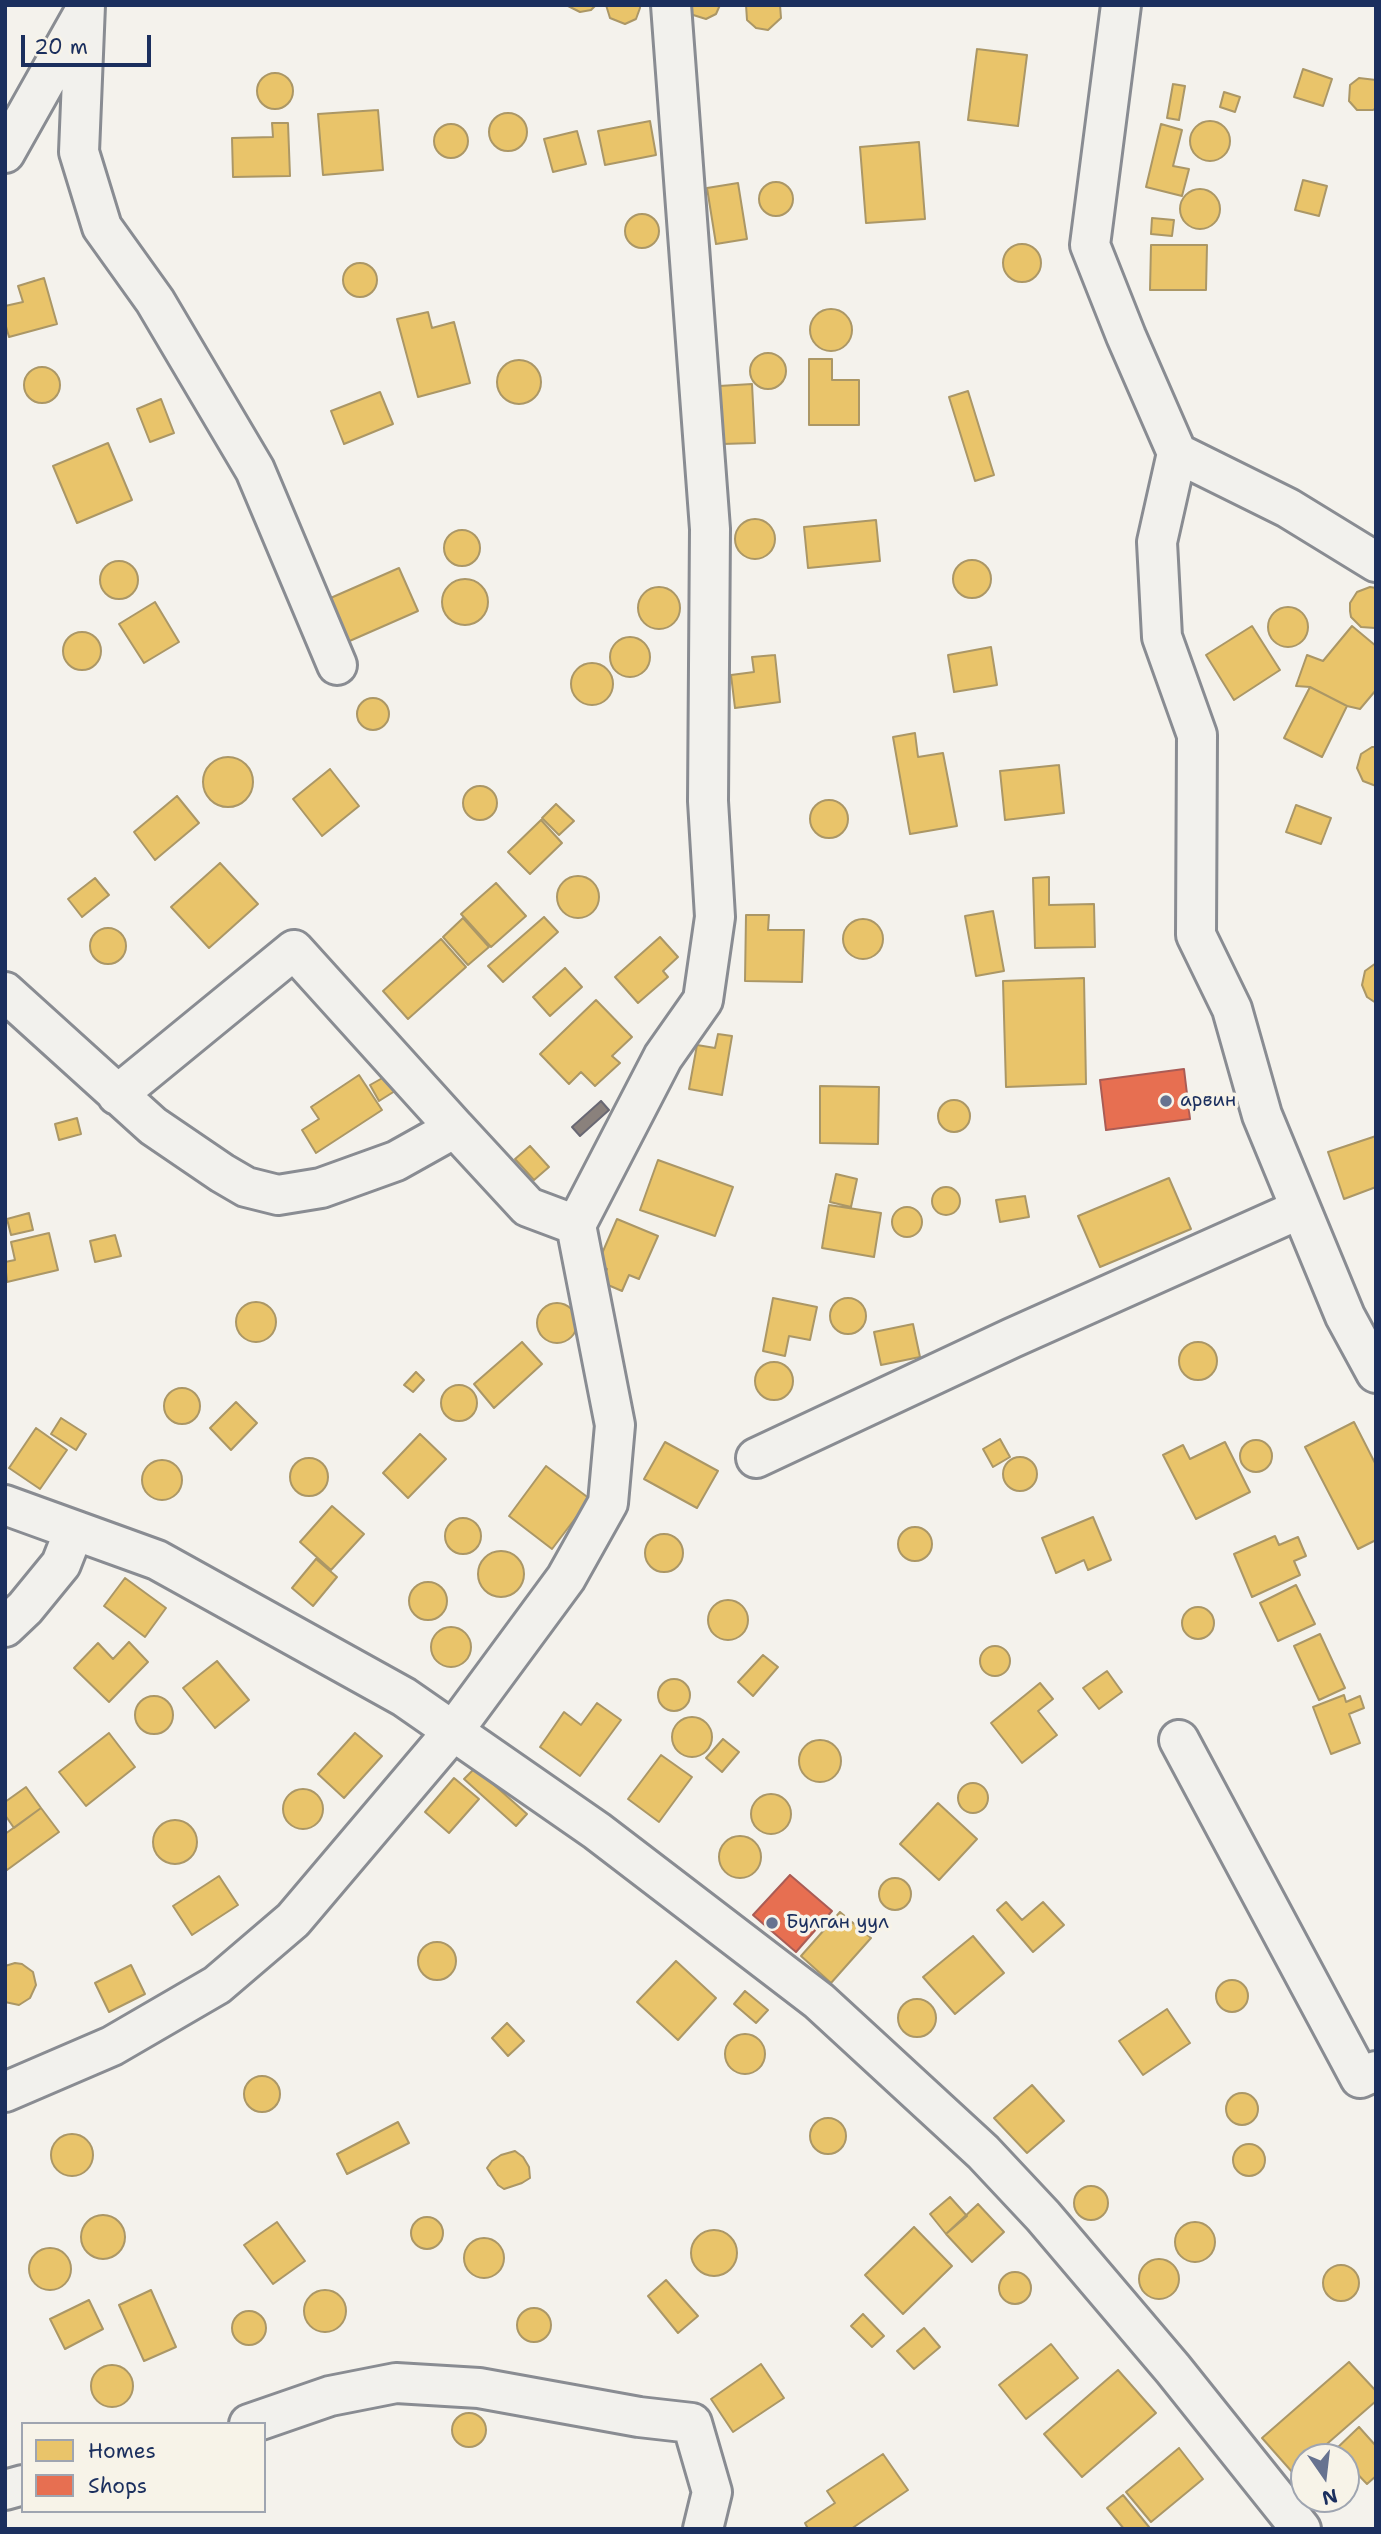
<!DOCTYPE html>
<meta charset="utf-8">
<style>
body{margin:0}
#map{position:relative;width:1381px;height:2534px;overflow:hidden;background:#f4f2ec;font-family:"Shantell Sans",sans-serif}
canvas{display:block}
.frame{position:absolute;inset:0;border:7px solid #1b2f5e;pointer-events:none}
.legend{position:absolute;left:21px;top:2422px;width:245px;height:91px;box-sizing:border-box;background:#f7f3e8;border:2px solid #9fa5b1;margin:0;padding:9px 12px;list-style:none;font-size:21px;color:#1b2f5e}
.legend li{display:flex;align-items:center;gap:14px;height:35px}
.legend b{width:35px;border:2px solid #9fa5b1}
.north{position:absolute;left:1290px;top:2443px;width:70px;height:70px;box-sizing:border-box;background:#f7f3e8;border:2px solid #9fa5b1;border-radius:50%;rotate:166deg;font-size:19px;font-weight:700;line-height:28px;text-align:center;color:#1b2f5e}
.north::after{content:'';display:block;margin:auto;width:24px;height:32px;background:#677390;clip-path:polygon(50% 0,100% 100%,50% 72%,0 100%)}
.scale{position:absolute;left:21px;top:35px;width:130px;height:32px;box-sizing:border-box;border:4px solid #1b2f5e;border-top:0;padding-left:9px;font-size:21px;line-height:24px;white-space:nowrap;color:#1b2f5e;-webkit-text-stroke:5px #f7f3e8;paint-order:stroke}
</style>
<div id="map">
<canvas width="1381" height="2534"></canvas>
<div class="frame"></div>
<ul class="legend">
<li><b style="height:19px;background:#e9c46a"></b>Homes</li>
<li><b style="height:19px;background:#e76f51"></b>Shops</li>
</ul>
<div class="north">N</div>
<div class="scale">20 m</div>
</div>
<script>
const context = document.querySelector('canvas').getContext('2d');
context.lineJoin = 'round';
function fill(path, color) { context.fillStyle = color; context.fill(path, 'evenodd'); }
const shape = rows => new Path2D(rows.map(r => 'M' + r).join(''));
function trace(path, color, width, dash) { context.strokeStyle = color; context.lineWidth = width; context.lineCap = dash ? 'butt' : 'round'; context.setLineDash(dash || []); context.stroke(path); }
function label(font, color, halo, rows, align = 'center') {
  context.font = font + ' "Shantell Sans",sans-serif'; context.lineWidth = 7; context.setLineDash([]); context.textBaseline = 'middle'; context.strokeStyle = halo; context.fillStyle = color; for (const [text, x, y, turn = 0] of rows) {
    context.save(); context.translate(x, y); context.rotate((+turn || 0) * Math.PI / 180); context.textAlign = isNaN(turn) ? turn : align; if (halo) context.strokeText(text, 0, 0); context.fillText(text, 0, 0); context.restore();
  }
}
const homes = shape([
 [566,5,596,5,591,10,580,12,566,5],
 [606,5,640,5,640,8,636,19,625,24,610,18,606,5],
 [687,5,720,5,716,14,706,19,690,14,687,5],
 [746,5,780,5,781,18,768,30,756,28,747,20,746,5],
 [977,49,1027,55,1018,126,968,120,977,49],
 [1303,69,1332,79,1323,106,1294,97,1303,69],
 '257 91a18 18 0 1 1 36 0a18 18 0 1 1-36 0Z',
 [1359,78,1376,80,1376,108,1373,110,1357,110,1349,101,1350,85,1359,78],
 [1173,84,1185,86,1179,120,1167,118,1173,84],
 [1224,92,1240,97,1235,112,1220,107,1224,92],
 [378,110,383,170,323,175,318,114,378,110],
 '489 132a19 19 0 1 1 38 0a19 19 0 1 1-38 0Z',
 [650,121,656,155,605,165,598,131,650,121],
 '1190 141a20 20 0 1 1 40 0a20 20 0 1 1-40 0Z',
 [272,123,288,123,290,176,233,177,232,138,273,137,272,123],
 '434 141a17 17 0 1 1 34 0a17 17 0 1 1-34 0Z',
 [1161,124,1182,130,1173,166,1189,169,1182,196,1146,187,1161,124],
 [577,131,586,164,553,172,544,139,577,131],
 [919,142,925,219,866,223,860,147,919,142],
 [1303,180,1327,186,1319,216,1295,210,1303,180],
 '759 199a17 17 0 1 1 34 0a17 17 0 1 1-34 0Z',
 [738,183,747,239,716,244,707,188,738,183],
 '1180 209a20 20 0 1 1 40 0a20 20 0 1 1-40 0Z',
 '625 231a17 17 0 1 1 34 0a17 17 0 1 1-34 0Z',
 [1152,218,1174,220,1172,236,1151,234,1152,218],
 '1003 263a19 19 0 1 1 38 0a19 19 0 1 1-38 0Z',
 [1151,245,1207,245,1206,290,1150,290,1151,245],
 '343 280a17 17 0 1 1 34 0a17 17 0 1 1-34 0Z',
 [44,278,57,324,9,337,5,323,5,306,23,302,18,286,44,278],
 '810 330a21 21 0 1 1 42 0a21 21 0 1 1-42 0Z',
 [428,312,432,328,454,322,470,383,418,397,397,319,428,312],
 '750 371a18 18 0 1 1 36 0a18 18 0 1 1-36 0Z',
 [809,359,832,359,832,380,859,380,859,425,809,425,809,359],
 '497 382a22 22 0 1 1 44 0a22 22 0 1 1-44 0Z',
 '24 385a18 18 0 1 1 36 0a18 18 0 1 1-36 0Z',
 [752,384,755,443,722,444,719,386,752,384],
 [968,391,994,475,975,481,949,397,968,391],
 [380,392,393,424,344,444,331,411,380,392],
 [161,399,174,433,150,442,137,409,161,399],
 [108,443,132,500,77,523,53,466,108,443],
 '735 539a20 20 0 1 1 40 0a20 20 0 1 1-40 0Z',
 [876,520,880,561,808,568,804,527,876,520],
 '444 548a18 18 0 1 1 36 0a18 18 0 1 1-36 0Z',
 '953 579a19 19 0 1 1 38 0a19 19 0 1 1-38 0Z',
 '100 580a19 19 0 1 1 38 0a19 19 0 1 1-38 0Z',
 [399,568,418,611,345,643,326,600,399,568],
 '442 602a23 23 0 1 1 46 0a23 23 0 1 1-46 0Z',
 [1370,587,1376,588,1375,628,1361,627,1351,617,1350,611,1350,603,1357,592,1370,587],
 '638 608a21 21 0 1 1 42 0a21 21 0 1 1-42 0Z',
 [155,602,179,642,144,663,119,624,155,602],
 '1268 627a20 20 0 1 1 40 0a20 20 0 1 1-40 0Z',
 [1252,626,1280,670,1234,700,1206,655,1252,626],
 [1352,626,1376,646,1376,690,1360,709,1347,706,1310,687,1296,686,1307,655,1323,661,1352,626],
 '63 651a19 19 0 1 1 38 0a19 19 0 1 1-38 0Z',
 '610 657a20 20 0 1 1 40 0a20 20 0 1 1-40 0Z',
 [991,647,997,685,954,692,948,655,991,647],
 [775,655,780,702,735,708,731,675,754,672,752,657,775,655],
 '571 684a21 21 0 1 1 42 0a21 21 0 1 1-42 0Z',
 [1310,687,1347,706,1322,757,1284,738,1310,687],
 '357 714a16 16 0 1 1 32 0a16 16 0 1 1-32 0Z',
 [915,733,918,757,943,753,957,826,910,834,893,737,915,733],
 [1372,747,1376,747,1376,786,1363,781,1357,768,1361,754,1372,747],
 '203 782a25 25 0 1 1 50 0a25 25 0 1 1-50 0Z',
 [1059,765,1064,813,1005,820,1000,771,1059,765],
 [330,769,359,806,322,836,293,799,330,769],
 '463 803a17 17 0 1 1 34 0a17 17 0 1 1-34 0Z',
 [177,796,199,823,155,860,134,832,177,796],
 '810 819a19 19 0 1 1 38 0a19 19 0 1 1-38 0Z',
 [556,804,574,821,559,835,542,818,556,804],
 [1296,805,1331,818,1321,844,1286,832,1296,805],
 [541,820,562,843,530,874,508,852,541,820],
 [220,863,258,904,209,948,171,907,220,863],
 '557 897a21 21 0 1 1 42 0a21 21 0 1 1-42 0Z',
 [1049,877,1049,905,1094,904,1095,947,1035,948,1033,878,1049,877],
 [95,878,109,895,82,917,68,899,95,878],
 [496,883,526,916,491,947,461,914,496,883],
 [993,911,1004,971,976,976,965,916,993,911],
 [746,915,769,915,768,930,804,930,802,982,745,981,746,915],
 [544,917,558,932,503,982,488,966,544,917],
 [463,918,489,947,468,965,443,937,463,918],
 '843 939a20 20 0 1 1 40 0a20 20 0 1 1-40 0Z',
 '90 946a18 18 0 1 1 36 0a18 18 0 1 1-36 0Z',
 [660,937,678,957,663,971,668,977,638,1003,615,977,660,937],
 [441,939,466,967,408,1019,383,991,441,939],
 [1376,963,1376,1003,1367,997,1362,985,1365,971,1376,963],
 [565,968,582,987,550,1016,533,997,565,968],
 [1084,978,1086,1084,1006,1087,1003,981,1084,978],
 [596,1000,632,1037,612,1056,620,1063,595,1086,581,1072,569,1084,540,1054,596,1000],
 [718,1034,732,1036,722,1095,689,1089,697,1045,715,1048,718,1034],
 [359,1075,382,1110,316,1153,302,1130,319,1119,311,1107,359,1075],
 [386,1076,395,1091,379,1101,370,1085,386,1076],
 [820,1086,879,1087,878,1144,820,1143,820,1086],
 '938 1116a16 16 0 1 1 32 0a16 16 0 1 1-32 0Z',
 [77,1118,81,1134,59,1140,55,1124,77,1118],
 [1376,1136,1376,1187,1344,1199,1328,1152,1376,1136],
 [530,1146,549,1167,534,1180,515,1159,530,1146],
 [658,1160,733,1187,715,1236,640,1210,658,1160],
 [836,1174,857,1179,851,1207,830,1202,836,1174],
 [1169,1178,1191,1229,1100,1267,1078,1216,1169,1178],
 '932 1201a14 14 0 1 1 28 0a14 14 0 1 1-28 0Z',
 [1025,1196,1029,1217,1000,1222,996,1200,1025,1196],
 [829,1205,881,1213,874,1257,822,1248,829,1205],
 '892 1222a15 15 0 1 1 30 0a15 15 0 1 1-30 0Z',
 [29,1213,33,1230,11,1235,7,1219,29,1213],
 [617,1219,658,1236,639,1279,629,1275,622,1291,601,1282,607,1269,597,1265,617,1219],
 [49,1233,58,1270,7,1282,5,1262,15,1260,11,1242,49,1233],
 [115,1235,121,1256,95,1262,90,1241,115,1235],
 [773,1298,817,1307,810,1340,789,1336,785,1356,763,1351,773,1298],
 '830 1316a18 18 0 1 1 36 0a18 18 0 1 1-36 0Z',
 '236 1322a20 20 0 1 1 40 0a20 20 0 1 1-40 0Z',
 '537 1323a20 20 0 1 1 40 0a20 20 0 1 1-40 0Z',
 [913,1324,920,1357,881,1365,874,1332,913,1324],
 [522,1342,542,1364,494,1408,474,1384,522,1342],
 '1179 1361a19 19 0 1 1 38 0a19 19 0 1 1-38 0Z',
 '755 1381a19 19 0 1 1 38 0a19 19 0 1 1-38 0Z',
 [416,1372,424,1380,413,1392,404,1385,416,1372],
 '441 1403a18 18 0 1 1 36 0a18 18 0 1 1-36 0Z',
 '164 1406a18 18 0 1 1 36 0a18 18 0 1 1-36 0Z',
 [236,1402,257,1423,231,1450,210,1428,236,1402],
 [61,1418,86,1434,76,1450,51,1434,61,1418],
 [1354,1422,1376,1465,1376,1540,1358,1549,1305,1447,1354,1422],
 [36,1428,67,1450,40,1489,9,1468,36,1428],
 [420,1434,446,1459,408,1498,383,1473,420,1434],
 [1000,1439,1010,1457,993,1467,983,1449,1000,1439],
 '1240 1456a16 16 0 1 1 32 0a16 16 0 1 1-32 0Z',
 [665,1442,718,1471,697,1508,644,1479,665,1442],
 [1225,1442,1250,1492,1196,1519,1163,1455,1183,1445,1190,1459,1225,1442],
 '1003 1474a17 17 0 1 1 34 0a17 17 0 1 1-34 0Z',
 '290 1477a19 19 0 1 1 38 0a19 19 0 1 1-38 0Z',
 '142 1480a20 20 0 1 1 40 0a20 20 0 1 1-40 0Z',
 [546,1466,590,1499,552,1549,509,1516,546,1466],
 [332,1506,364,1534,331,1570,300,1542,332,1506],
 [1093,1517,1111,1560,1088,1570,1084,1560,1056,1573,1042,1538,1093,1517],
 '445 1536a18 18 0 1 1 36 0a18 18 0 1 1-36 0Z',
 '898 1544a17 17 0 1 1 34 0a17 17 0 1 1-34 0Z',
 '645 1553a19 19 0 1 1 38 0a19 19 0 1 1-38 0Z',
 [1275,1536,1279,1545,1298,1537,1306,1556,1294,1561,1300,1575,1252,1597,1234,1554,1275,1536],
 '478 1574a23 23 0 1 1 46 0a23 23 0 1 1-46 0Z',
 [316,1559,337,1577,313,1606,292,1588,316,1559],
 [125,1578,166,1608,145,1637,104,1606,125,1578],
 '409 1601a19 19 0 1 1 38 0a19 19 0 1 1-38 0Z',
 [1296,1585,1315,1624,1278,1641,1260,1603,1296,1585],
 '708 1620a20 20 0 1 1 40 0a20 20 0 1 1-40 0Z',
 '1182 1623a16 16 0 1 1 32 0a16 16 0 1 1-32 0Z',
 '431 1647a20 20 0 1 1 40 0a20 20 0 1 1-40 0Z',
 [1320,1634,1345,1688,1319,1700,1294,1646,1320,1634],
 [129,1642,148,1662,109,1702,74,1668,98,1643,113,1659,129,1642],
 '980 1661a15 15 0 1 1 30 0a15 15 0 1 1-30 0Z',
 [763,1655,778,1667,753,1696,738,1682,763,1655],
 [217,1661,249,1700,215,1728,183,1688,217,1661],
 [1107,1671,1122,1692,1099,1709,1083,1688,1107,1671],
 '658 1695a16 16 0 1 1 32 0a16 16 0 1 1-32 0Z',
 [1040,1683,1053,1699,1038,1711,1057,1735,1022,1763,991,1723,1040,1683],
 [1344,1695,1346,1702,1360,1696,1364,1708,1349,1714,1360,1743,1331,1754,1313,1707,1344,1695],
 '135 1715a19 19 0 1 1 38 0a19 19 0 1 1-38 0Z',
 [597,1703,621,1720,580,1776,540,1747,564,1712,581,1725,597,1703],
 '672 1737a20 20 0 1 1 40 0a20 20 0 1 1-40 0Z',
 [109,1733,135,1767,86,1806,59,1772,109,1733],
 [355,1733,382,1756,344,1798,318,1774,355,1733],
 [723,1739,739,1752,722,1772,706,1758,723,1739],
 '799 1761a21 21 0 1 1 42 0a21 21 0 1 1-42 0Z',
 [661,1755,692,1777,659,1822,628,1799,661,1755],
 [475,1768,527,1814,516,1826,464,1779,475,1768],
 [454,1778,479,1799,449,1833,425,1812,454,1778],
 '958 1798a15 15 0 1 1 30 0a15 15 0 1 1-30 0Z',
 [26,1787,41,1808,14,1828,5,1815,5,1802,26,1787],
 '283 1809a20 20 0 1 1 40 0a20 20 0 1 1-40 0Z',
 '751 1814a20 20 0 1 1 40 0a20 20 0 1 1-40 0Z',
 [938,1803,977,1839,939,1880,900,1844,938,1803],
 [41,1808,59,1832,7,1870,5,1867,5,1834,41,1808],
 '153 1842a22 22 0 1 1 44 0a22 22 0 1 1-44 0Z',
 '719 1857a21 21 0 1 1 42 0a21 21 0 1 1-42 0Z',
 [219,1876,238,1905,192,1935,173,1906,219,1876],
 '879 1894a16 16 0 1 1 32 0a16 16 0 1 1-32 0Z',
 [1006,1902,1022,1920,1043,1902,1064,1925,1033,1952,997,1910,1006,1902],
 [840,1912,871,1938,831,1983,801,1956,840,1912],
 [973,1936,1004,1973,955,2014,923,1977,973,1936],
 '418 1961a19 19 0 1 1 38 0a19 19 0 1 1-38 0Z',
 [676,1961,716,1998,678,2040,637,2002,676,1961],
 [15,1963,22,1964,33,1972,36,1985,30,1998,19,2005,5,2002,5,1966,15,1963],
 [131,1965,145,1994,109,2012,95,1983,131,1965],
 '1216 1996a16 16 0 1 1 32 0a16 16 0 1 1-32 0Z',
 [745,1991,768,2010,756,2023,734,2004,745,1991],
 '898 2018a19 19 0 1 1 38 0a19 19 0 1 1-38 0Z',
 [1167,2009,1190,2043,1143,2075,1119,2041,1167,2009],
 [507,2023,524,2041,508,2056,492,2038,507,2023],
 '725 2054a20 20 0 1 1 40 0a20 20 0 1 1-40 0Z',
 '244 2094a18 18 0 1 1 36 0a18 18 0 1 1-36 0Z',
 [1032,2085,1064,2121,1027,2153,994,2118,1032,2085],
 '1226 2109a16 16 0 1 1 32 0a16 16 0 1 1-32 0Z',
 '810 2136a18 18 0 1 1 36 0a18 18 0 1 1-36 0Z',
 [398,2122,409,2143,347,2174,337,2154,398,2122],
 '51 2155a21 21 0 1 1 42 0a21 21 0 1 1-42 0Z',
 '1233 2160a16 16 0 1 1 32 0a16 16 0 1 1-32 0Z',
 [515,2151,523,2157,529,2167,530,2178,522,2183,504,2189,498,2185,487,2168,492,2161,501,2155,515,2151],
 '1074 2203a17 17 0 1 1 34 0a17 17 0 1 1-34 0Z',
 [950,2197,967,2216,946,2234,930,2214,950,2197],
 [978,2204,1004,2232,972,2262,946,2234,978,2204],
 '81 2237a22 22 0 1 1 44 0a22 22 0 1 1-44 0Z',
 '411 2233a16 16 0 1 1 32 0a16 16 0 1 1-32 0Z',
 [277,2222,305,2261,273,2284,244,2245,277,2222],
 '1175 2242a20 20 0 1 1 40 0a20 20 0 1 1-40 0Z',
 [914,2227,952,2266,903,2314,865,2275,914,2227],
 '691 2253a23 23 0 1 1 46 0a23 23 0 1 1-46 0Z',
 '464 2258a20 20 0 1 1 40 0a20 20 0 1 1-40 0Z',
 '29 2269a21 21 0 1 1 42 0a21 21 0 1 1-42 0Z',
 '1139 2279a20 20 0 1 1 40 0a20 20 0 1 1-40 0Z',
 '1323 2283a18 18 0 1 1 36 0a18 18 0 1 1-36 0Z',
 '999 2288a16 16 0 1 1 32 0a16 16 0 1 1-32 0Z',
 [666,2280,698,2316,678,2333,648,2296,666,2280],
 '304 2311a21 21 0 1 1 42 0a21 21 0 1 1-42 0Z',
 [151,2290,176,2347,144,2361,119,2305,151,2290],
 [89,2300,103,2329,65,2349,50,2319,89,2300],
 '517 2325a17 17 0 1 1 34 0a17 17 0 1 1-34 0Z',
 '232 2328a17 17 0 1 1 34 0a17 17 0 1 1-34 0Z',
 [863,2314,884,2336,872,2347,851,2326,863,2314],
 [924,2328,940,2347,914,2369,897,2351,924,2328],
 [1051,2344,1078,2378,1026,2419,999,2385,1051,2344],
 [1349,2362,1376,2391,1376,2401,1312,2457,1304,2457,1304,2464,1293,2473,1262,2438,1349,2362],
 [761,2364,784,2398,733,2432,711,2399,761,2364],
 '91 2386a21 21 0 1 1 42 0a21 21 0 1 1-42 0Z',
 [1118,2370,1156,2413,1082,2477,1044,2434,1118,2370],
 '452 2430a17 17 0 1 1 34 0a17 17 0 1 1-34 0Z',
 [1359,2427,1376,2446,1376,2476,1367,2484,1346,2462,1346,2457,1341,2457,1335,2450,1359,2427],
 [1179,2448,1203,2479,1151,2522,1126,2492,1179,2448],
 [883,2454,908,2490,851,2529,808,2529,805,2523,835,2503,827,2491,883,2454],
 [1123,2495,1149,2527,1147,2529,1124,2529,1107,2508,1123,2495]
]);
fill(homes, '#e9c46a');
trace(homes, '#ab9766', 2);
const shops = shape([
 [1184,1069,1190,1119,1106,1130,1100,1080,1184,1069],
 [790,1875,832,1911,796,1952,753,1915,790,1875]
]);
fill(shops, '#e76f51');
trace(shops, '#aa5c55', 2);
const industry = shape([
 [601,1101,609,1110,580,1136,572,1127,601,1101]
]);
fill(industry, '#8a817c');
trace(industry, '#696873', 2);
const minor = shape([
 [85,5,79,152,102,227,155,301,255,470,337,665],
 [1121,5,1090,245,1126,336,1177,453,1157,542,1162,637,1197,735,1196,935,1232,1009,1262,1115,1345,1316,1376,1373],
 [5,153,82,16],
 [1177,453,1288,508,1376,562],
 [5,992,153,1126,222,1173,246,1187,278,1195,321,1188,396,1161,455,1128,528,1207,576,1225],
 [117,1095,294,950,455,1128],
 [756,1458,1012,1338,1300,1209],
 [5,1505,157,1560,404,1697,597,1831,819,2001,983,2152,1043,2216,1173,2369,1301,2529],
 [5,1627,25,1608,61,1564,74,1531],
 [1179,1740,1360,2078,1376,2071],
 [5,2092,112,2046,217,1985,293,1920,454,1730,566,1578,608,1503,615,1425,576,1225,663,1057,703,1000,715,917,708,801,710,529,671,5],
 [249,2424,330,2396,396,2383,479,2388,639,2417,692,2423,712,2492,703,2529],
 [5,2490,23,2485]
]);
trace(minor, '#898c92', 44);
trace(minor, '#f2f1ed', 38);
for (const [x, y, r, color] of [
 [1166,1101,7,"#677390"],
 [772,1923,7,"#677390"]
]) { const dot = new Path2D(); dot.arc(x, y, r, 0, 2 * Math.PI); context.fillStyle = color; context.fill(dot); trace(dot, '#f7f3e8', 2.5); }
label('19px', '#1b2f5e', '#f7f3e8', [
 ["арвин",1180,1101],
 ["Булган уул",786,1923]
], 'left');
</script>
